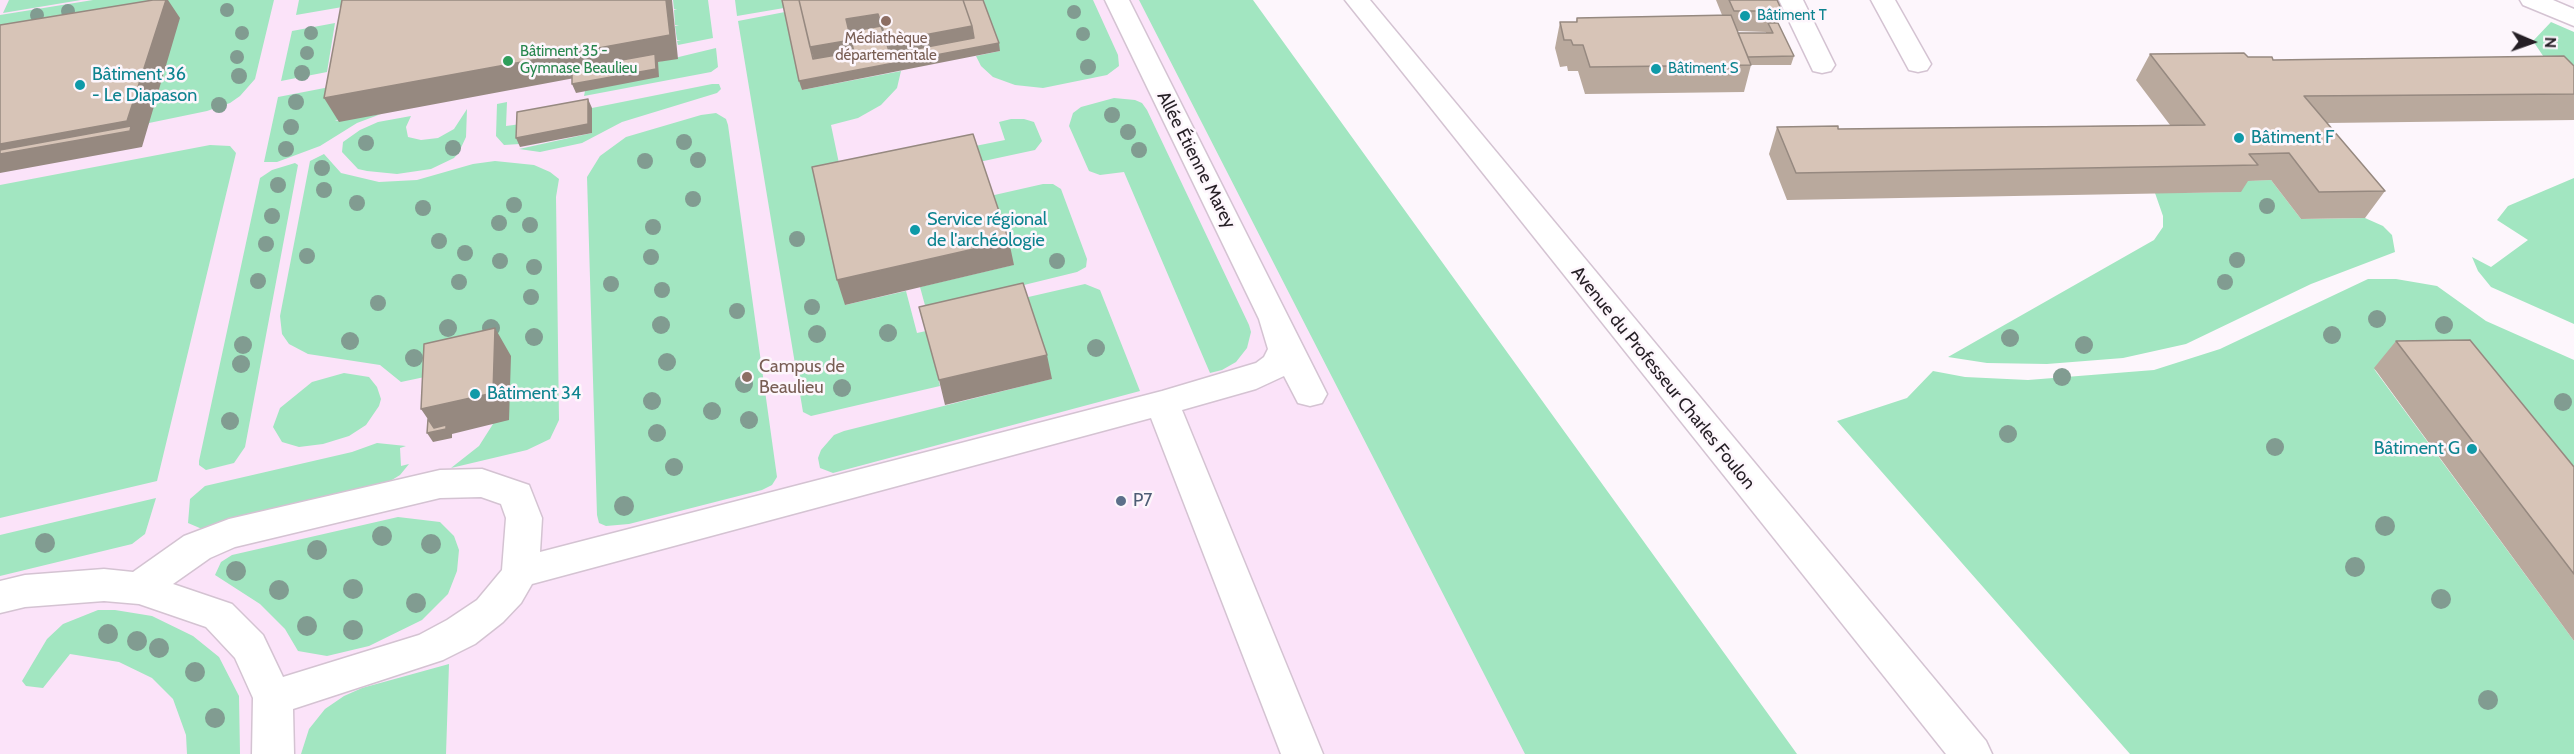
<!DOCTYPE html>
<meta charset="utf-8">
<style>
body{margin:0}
#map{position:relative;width:2574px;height:754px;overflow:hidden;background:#fdf6fc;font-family:Cabin,sans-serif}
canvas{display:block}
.north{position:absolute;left:2502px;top:12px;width:60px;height:60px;-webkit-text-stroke:4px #fdf6fc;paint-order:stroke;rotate:92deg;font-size:16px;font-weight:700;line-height:24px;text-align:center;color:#251f25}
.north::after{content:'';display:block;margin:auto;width:21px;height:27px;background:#251f25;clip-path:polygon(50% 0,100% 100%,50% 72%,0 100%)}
</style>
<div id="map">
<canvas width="2574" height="754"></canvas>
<div class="north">N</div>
</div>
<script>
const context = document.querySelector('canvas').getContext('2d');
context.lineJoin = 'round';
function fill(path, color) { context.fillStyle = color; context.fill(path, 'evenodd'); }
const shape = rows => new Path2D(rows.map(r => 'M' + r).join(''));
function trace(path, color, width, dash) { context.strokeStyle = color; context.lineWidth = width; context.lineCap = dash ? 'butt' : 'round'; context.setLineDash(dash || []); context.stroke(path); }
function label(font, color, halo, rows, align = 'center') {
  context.font = font + ' Cabin,sans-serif'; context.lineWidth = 5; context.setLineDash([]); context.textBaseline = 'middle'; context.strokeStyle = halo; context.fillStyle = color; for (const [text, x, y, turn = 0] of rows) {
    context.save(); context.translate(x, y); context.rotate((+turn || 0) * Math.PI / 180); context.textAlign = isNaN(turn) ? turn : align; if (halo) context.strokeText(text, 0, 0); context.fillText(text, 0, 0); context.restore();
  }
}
fill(shape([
 [0,0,1232,0,1761,754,0,754]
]), '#fbe3f9');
fill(shape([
 [9,0,81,0,3,13],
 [93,0,274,0,255,79,240,96,230,103,207,111,149,123,147,127,0,169,0,15],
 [299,0,359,0,354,5,296,15],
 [673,0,708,0,713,38,678,45,677,41,681,40,677,40,675,26,679,25,675,25,674,10,677,9,674,9],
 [735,0,783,0,784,8,737,16],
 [981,0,1093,0,1118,55,1119,66,1107,75,1043,88,1015,85,993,77,981,66,976,56,1000,51],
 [1139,0,1253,0,1797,754,1525,754],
 [785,12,802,90,901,71,897,88,881,105,858,118,831,125,841,173,1005,140,999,122,1011,119,1024,119,1034,122,1042,141,1035,150,979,162,845,305,906,291,917,333,926,331,940,386,811,416,803,412,738,21],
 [2551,22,2574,32,2574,92,2554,72,2533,41],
 [335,23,327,72,281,81,292,31],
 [716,48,718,67,711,72,584,96,585,91,658,62],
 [712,84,719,84,721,89,717,93,622,122,582,143,540,152,519,149,592,133,592,108],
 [340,85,339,119,335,121,381,114,357,123,320,146,277,162,264,162,278,97],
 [1114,98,1135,100,1142,103,1147,110,1249,325,1251,332,1247,348,1236,362,1222,370,1210,373,1124,172,1100,175,1089,171,1069,126,1073,113,1081,107],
 [507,102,506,126,521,124,520,144,504,145,496,136,497,104],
 [467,109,466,137,459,152,454,158,431,169,397,174,367,171,358,169,342,152,343,142,360,130,378,122,411,116,406,127,408,137,421,140,438,138,454,129],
 [716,113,726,119,728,125,777,477,772,485,762,490,629,524,606,526,599,523,597,515,587,177,600,156,626,137,701,115],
 [210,145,230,146,236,153,157,481,0,518,0,185],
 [324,154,341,173,379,182,417,180,473,164,495,161,534,165,550,172,559,179,556,197,559,420,550,439,527,450,451,468,479,446,493,424,434,375,401,382,380,365,308,354,289,344,282,334,280,316,310,161],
 [295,163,298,165,245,447,234,463,206,470,199,465,199,461,260,178,272,170],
 [2574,178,2574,324,2491,287,2478,271,2472,257,2491,267,2528,240,2497,220,2508,206],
 [2271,180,2301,219,2365,218,2383,226,2392,235,2395,252,2311,284,2186,344,2123,358,2047,364,1987,363,1948,357,2154,240,2163,227,2163,216,2155,193,2240,192,2232,181],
 [1043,184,1053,184,1061,189,1087,259,1086,267,1077,272,926,309,920,287,1013,265,990,196],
 [2368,279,2396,279,2437,286,2486,321,2574,360,2574,529,2374,369,2574,641,2574,754,2130,754,1837,421,1907,398,1933,371,1965,377,2028,380,2154,370,2220,349],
 [1085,284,1100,290,1140,391,833,473,820,468,818,458,821,450,834,435,844,431,1051,379,1024,298],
 [344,373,369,377,377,387,381,399,379,406,366,425,349,436,323,444,299,447,282,442,273,427,280,408,312,382],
 [377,443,406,446,400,448,401,466,409,464,400,475,387,483,202,529,188,523,190,499,205,486,352,452],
 [156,498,145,534,132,544,0,576,0,535],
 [398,517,440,522,454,536,459,550,457,571,448,594,422,620,369,646,327,656,298,651,285,629,260,604,215,575,221,562,232,555],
 [98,610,115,610,152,616,193,636,219,657,239,696,240,754,187,754,186,735,173,699,152,678,119,662,70,654,43,688,26,686,22,681,47,639,63,624],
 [449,664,446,754,301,754,309,729,325,709,344,696,362,688]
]), '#a2e6c1');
const minor = shape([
 [1105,0,1129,0,1327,394,1322,403,1310,406,1298,403,1284,376,1256,389,1182,410,1323,754,1281,754,1151,418,532,584,521,603,503,622,475,644,443,660,293,709,294,754,252,754,253,698,235,658,206,627,139,604,104,601,25,607,0,613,0,581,25,575,104,569,133,572,184,536,229,519,440,470,482,469,529,485,542,518,540,552,1162,391,1256,363,1264,357,1268,349,1259,319,1105,0],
 [481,497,501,504,506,518,502,570,477,600,447,620,419,635,283,677,263,635,232,604,173,584,210,558,235,547,440,498,481,497],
 [1779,0,1803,0,1835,65,1831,71,1822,73,1813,71,1779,0],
 [1871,0,1895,0,1931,64,1927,70,1918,72,1909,70,1871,0],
 [2520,0,2553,0,2574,9,2574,26,2523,5,2520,0]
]);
const major = shape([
 [1345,0,1370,0,1986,741,1992,754,1946,754,1345,0]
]);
trace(minor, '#d4c3d2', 3);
trace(major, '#d4c3d2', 3);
fill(minor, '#fff');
fill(major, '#fff');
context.fillStyle = '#819c91';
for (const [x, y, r] of [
 [227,10,7],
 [68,11,7],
 [1074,12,7],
 [37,15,7],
 [242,33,7],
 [311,33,7],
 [1083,34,7],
 [307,53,7],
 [237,57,7],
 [1088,67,8],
 [302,73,8],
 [239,76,8],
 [296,102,8],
 [219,105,8],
 [1112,115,8],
 [291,127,8],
 [1128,132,8],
 [684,142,8],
 [366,143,8],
 [453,148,8],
 [286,149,8],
 [1139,150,8],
 [698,160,8],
 [645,161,8],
 [322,168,8],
 [278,185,8],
 [324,190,8],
 [693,199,8],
 [357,203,8],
 [514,205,8],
 [2267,206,8],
 [423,208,8],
 [272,216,8],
 [499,223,8],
 [530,225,8],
 [653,227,8],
 [797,239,8],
 [439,241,8],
 [266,244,8],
 [465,253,8],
 [307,256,8],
 [651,257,8],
 [2237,260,8],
 [500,261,8],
 [1057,261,8],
 [534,267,8],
 [258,281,8],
 [459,282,8],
 [2225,282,8],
 [611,284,8],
 [662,290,8],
 [531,297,8],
 [378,303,8],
 [812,307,8],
 [737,311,8],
 [2377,319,9],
 [661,325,9],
 [2444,325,9],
 [448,328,9],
 [491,328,9],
 [888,333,9],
 [817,334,9],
 [2332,335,9],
 [534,337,9],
 [2010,338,9],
 [350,341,9],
 [243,345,9],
 [2084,345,9],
 [1096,348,9],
 [414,358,9],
 [667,362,9],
 [241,364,9],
 [2062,377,9],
 [744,384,9],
 [842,388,9],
 [652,401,9],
 [2563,402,9],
 [712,411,9],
 [749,420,9],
 [230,421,9],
 [657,433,9],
 [2008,434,9],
 [2275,447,9],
 [674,467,9],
 [624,506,10],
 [2385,526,10],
 [382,536,10],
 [45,543,10],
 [431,544,10],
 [317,550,10],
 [2355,567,10],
 [236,571,10],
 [353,589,10],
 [279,590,10],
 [2441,599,10],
 [416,603,10],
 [307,626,10],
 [353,630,10],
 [108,634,10],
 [137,641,10],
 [159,648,10],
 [195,672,10],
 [2488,700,10],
 [215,718,10]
]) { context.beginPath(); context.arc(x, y, r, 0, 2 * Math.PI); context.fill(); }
fill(shape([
 [1716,0,1777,0,1782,11,1778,23,1794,56,1791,65,1751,65,1744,92,1585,94,1578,71,1568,71,1567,66,1560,67,1555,48,1560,22,1576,22,1577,18,1722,15],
 [1737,31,1766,32,1766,33,1738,33],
 [2150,54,2248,57,2273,60,2574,66,2574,120,2327,123,2385,191,2365,218,2301,219,2271,180,2248,181,2241,192,1787,200,1769,154,1777,127,1838,129,2170,125,2136,80],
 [2396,341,2574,467,2574,641,2374,368]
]), '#b9a99d');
fill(shape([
 [166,0,168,0,180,18,142,147,0,173,0,144],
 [666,0,672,0,678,59,658,62,659,77,576,93,572,84,655,63,339,122,324,98],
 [878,14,883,34,857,60,816,67,810,47,846,19],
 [972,26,976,47,892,63,887,42],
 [999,43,1000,51,802,90,799,81],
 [588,99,592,108,592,133,520,147,516,138],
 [1009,241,1014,265,845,305,837,280],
 [495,328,511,356,509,420,452,434,452,438,433,442,427,433,436,431,421,409],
 [1047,355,1052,379,945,405,939,380]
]), '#968980');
const building = shape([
 [153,0,166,0,127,121,0,144,0,25,153,0],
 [342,0,666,0,670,35,324,98,342,0],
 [782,0,799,0,813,59,854,52,849,32,881,26,890,54,974,38,972,26,963,0,983,0,999,43,799,81,782,0],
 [799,0,963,0,972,26,887,42,878,14,846,19,851,40,810,47,799,0],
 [1729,0,1777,0,1782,11,1734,11,1729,0],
 [1731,15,1751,65,1590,67,1583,45,1573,45,1571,40,1564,40,1560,22,1577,22,1577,18,1731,15],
 [1768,23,1778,23,1794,56,1748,57,1738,33,1773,33,1768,23],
 [2244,53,2248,57,2272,57,2273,60,2564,56,2574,66,2574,94,2304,96,2385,191,2319,192,2289,153,2249,154,2258,165,1796,173,1777,127,1838,126,1838,129,2205,125,2150,54,2244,53],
 [655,54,656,69,572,84,572,69,655,54],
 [588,99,588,124,516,138,517,112,588,99],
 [131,126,130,131,0,154,0,150,131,126],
 [973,134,1009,241,837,280,812,167,973,134],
 [1023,283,1047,355,939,380,919,307,1023,283],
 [495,328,493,393,421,409,424,344,495,328],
 [2470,340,2574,467,2574,574,2396,341,2470,340],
 [428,419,434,428,446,425,446,429,427,433,428,419]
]);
fill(building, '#d7c4b7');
trace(building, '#968980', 1.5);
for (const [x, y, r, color] of [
 [1745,16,6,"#0f9aa8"],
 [886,21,6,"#8d6e63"],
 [508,61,6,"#2e9e5b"],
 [1656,69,6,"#0f9aa8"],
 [80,85,6,"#0f9aa8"],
 [2239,138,6,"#0f9aa8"],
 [915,230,6,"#0f9aa8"],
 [747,377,6,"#8d6e63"],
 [475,394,6,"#0f9aa8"],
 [2472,449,6,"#0f9aa8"],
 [1121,501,6,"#5c6f8a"]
]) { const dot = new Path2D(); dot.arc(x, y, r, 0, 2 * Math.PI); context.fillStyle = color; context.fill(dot); trace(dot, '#fdf6fc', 2); }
label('15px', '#0d838f', '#fdf6fc', [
 ["Bâtiment T",1757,16],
 ["Bâtiment S",1668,69]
], 'left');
label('15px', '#785e54', '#fdf6fc', [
 ["Médiathèque",886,39],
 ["départementale",886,56]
]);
label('15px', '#27864d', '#fdf6fc', [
 ["Bâtiment 35 -",520,52],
 ["Gymnase Beaulieu",520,69]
], 'left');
label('18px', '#0d838f', '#fdf6fc', [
 ["Bâtiment 36",92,75],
 ["- Le Diapason",92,96],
 ["Bâtiment F",2251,138],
 ["Service régional",927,220],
 ["de l'archéologie",927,241],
 ["Bâtiment 34",487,394],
 ["Bâtiment G",2460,449,"right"]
], 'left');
label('18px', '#251f25', '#fdf6fc', [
 ["Allée Étienne Marey",1196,160,63],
 ["Avenue du Professeur Charles Foulon",1663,378,51]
]);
label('18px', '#785e54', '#fdf6fc', [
 ["Campus de",759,367],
 ["Beaulieu",759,388]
], 'left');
label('18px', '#4e5e75', '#fdf6fc', [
 ["P7",1133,501]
], 'left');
</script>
